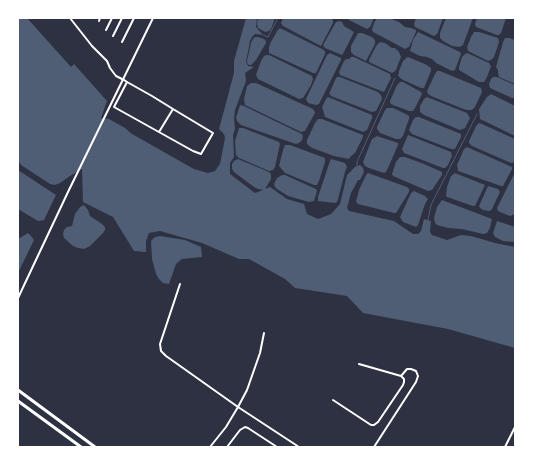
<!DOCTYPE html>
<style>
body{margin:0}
#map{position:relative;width:533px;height:465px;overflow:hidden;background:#2d3142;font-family:"Roboto Serif",serif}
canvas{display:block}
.frame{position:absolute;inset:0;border:19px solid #fff;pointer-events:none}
</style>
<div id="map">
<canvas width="533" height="465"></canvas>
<div class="frame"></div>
</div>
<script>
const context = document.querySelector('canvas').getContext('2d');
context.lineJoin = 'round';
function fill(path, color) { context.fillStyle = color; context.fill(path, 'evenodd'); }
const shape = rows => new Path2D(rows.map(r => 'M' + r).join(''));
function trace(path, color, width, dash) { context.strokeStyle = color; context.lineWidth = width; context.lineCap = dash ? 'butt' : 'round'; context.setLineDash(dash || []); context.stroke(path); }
fill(shape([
 [18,18,27,18,71,67,74,64,107,101,101,118,109,119,125,128,132,134,194,169,208,173,215,171,220,164,225,138,224,134,219,129,234,73,234,61,246,18,257,18,256,27,263,35,255,34,252,37,250,41,246,62,248,66,254,67,245,73,246,81,235,110,234,119,235,129,233,135,234,157,230,163,230,174,255,193,263,190,258,189,254,187,234,172,232,169,232,164,234,161,238,159,269,172,271,174,271,179,265,189,270,187,287,199,304,204,307,214,318,219,331,214,340,204,347,175,355,167,360,165,363,168,364,172,360,180,358,180,351,193,347,208,349,211,394,221,413,234,418,234,421,231,424,219,431,221,430,232,432,235,447,240,461,235,471,236,495,243,515,247,515,348,448,329,363,313,347,296,295,288,285,279,249,259,239,259,202,243,160,231,149,233,146,241,146,252,134,251,113,217,83,202,82,169,70,176,60,183,55,185,50,184,21,165,18,160],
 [258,18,275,18,271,29,269,31,265,32,258,28,257,24],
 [283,18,330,18,333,20,333,23,321,46,283,26,281,23],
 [347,18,374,18,370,27,367,29,349,20],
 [377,18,389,18,399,22,405,27,411,28,416,30,416,32,409,47,405,49,373,32,372,30,374,23],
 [416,18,443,18,438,32,437,34,434,36,415,27,414,24],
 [446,18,473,18,463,45,460,47,452,46,443,41,440,38,440,33],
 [477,18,506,18,501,33,499,35,497,35,476,27,475,24],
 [339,21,342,22,344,26,354,32,344,52,342,55,325,48,323,45,336,22],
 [280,28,322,49,325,51,325,54,316,73,313,73,269,53,269,47,271,42,277,31],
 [418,32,460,52,461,54,455,70,452,71,436,63,432,59,427,57,420,56,410,51,413,40],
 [474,32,479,32,498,38,499,42,494,57,491,60,488,61,468,51,467,47,471,37],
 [358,33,362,33,372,37,375,40,375,44,366,61,354,55,351,52,351,46],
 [255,37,258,37,264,39,266,41,266,43,256,60,251,65,249,65,247,63,247,61,251,43,253,39],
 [505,38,509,38,515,40,515,84,499,77,498,73,498,70,496,67,503,42],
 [380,42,385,43,392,48,395,48,399,52,401,57,396,70,394,72,392,73,369,62,369,60,376,46],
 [330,53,341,58,341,60,319,104,316,105,308,103,306,99,327,55],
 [467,53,489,63,491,66,487,77,484,82,479,82,459,70,459,67,462,57,465,54],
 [267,55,269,55,312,76,313,79,311,85,303,98,299,99,258,79,256,75,261,61,264,56],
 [351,57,354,57,390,74,391,78,384,92,340,75,339,72,344,61,346,59,349,59],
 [408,57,427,65,431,68,431,71,424,88,421,88,403,80,398,76,399,71,403,61,406,58],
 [437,71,440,71,481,88,482,92,475,107,472,110,466,110,431,96,428,94,427,91,435,74],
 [337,77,340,77,378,92,381,95,382,99,376,111,372,112,331,96,329,93,330,92,335,80],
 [493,77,497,77,515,85,514,98,512,98,490,88,489,84,491,79],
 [400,82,403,82,421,92,422,94,415,108,413,111,409,111,393,105,390,103,390,101,397,85],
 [251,83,256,83,313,109,315,112,315,113,305,131,301,132,245,105,244,99,247,86],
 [491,94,515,106,515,136,480,119,479,109,487,97],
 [328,97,372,115,372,118,367,130,363,132,325,117,322,107,326,99],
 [427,97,467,113,470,118,465,128,460,130,424,115,420,112,420,106,424,99],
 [240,105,244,106,302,134,303,137,302,140,299,143,296,144,241,125,237,121,236,118],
 [387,108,393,108,406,114,409,116,409,119,403,136,400,139,396,139,380,133,377,129,377,127,385,110],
 [416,117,419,117,461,134,461,137,455,149,451,149,412,134,409,130,413,120],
 [318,119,322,119,363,135,363,137,355,153,351,156,349,159,334,156,312,148,307,144,307,140,315,123],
 [479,123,482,124,515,139,515,162,511,163,472,146,469,143,469,141,476,126],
 [239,128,243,128,279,142,280,144,275,167,273,170,269,171,239,158,236,155,235,141],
 [408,135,451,152,452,156,448,165,445,168,443,168,404,153,402,149],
 [377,136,398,143,398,145,388,168,386,172,384,173,369,168,365,166,363,162,372,139],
 [285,145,290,145,325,158,325,162,319,181,317,185,314,185,285,173,279,166,283,150],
 [467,147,512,167,512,169,503,186,501,186,458,171,457,165,464,149],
 [400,157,405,157,424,164,442,172,442,175,432,190,428,191,393,176,392,174,396,162],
 [331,159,345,163,347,167,345,172,338,199,337,202,335,203,318,201,318,197,330,161],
 [18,170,56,195,44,220,38,221,18,209],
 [515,172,515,213,513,215,510,216,500,212,498,211,497,208],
 [368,173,407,187,409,189,409,192,396,213,394,213,358,204,356,202,359,190,366,175],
 [455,173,485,185,475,206,473,206,447,197,446,196,447,187,451,176],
 [282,175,285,175,316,189,317,191,314,201,309,202,288,196,277,189,275,187,274,184,277,178],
 [488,186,498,189,500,192,492,209,490,211,489,211,483,210,480,208,479,206],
 [414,191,425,196,428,199,425,204,418,225,416,227,403,222,400,217,411,193],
 [442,200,492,219,490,228,487,233,483,234,462,229,448,228,437,225,435,223,434,218,437,207],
 [84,205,88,210,90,216,102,224,105,227,105,230,103,233,90,246,84,249,78,248,73,246,64,238,63,234,64,230,67,227,72,226,75,214,80,207],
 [497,221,515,227,515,242,503,241,495,237,493,233],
 [28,233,31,236,34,240,18,273,18,239],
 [160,236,185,240,201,247,202,257,182,259,176,264,169,284,163,283,159,279,156,274,152,259,151,241,155,237]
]), '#4f5d75');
trace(shape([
 [263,35,268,37,278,18],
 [357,166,357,162,395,78],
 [428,220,431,205,477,114]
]), '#4f5d75', 1);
trace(shape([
 [70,18,92,46,107,61,110,68,116,76,124,80,127,82,152,96,173,109,213,133,201,154,193,151,114,107,127,82],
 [99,21,100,18],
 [106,30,112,18],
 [113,36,122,18],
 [122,42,134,18],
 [159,132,173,109],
 [333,400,371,425,374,425,378,422,403,385,404,382,404,379,401,376,359,364],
 [227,447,240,430,245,427,248,428,277,447],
 [374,447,416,382,418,376,416,371,411,369,407,369,401,376]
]), '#fff', 2);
trace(shape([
 [180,284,160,344,161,351,166,356,238,407,299,447],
 [18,298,68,192,153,18],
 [210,447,226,427,238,407,247,390,260,353,264,333],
 [505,447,515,427]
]), '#fff', 2);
trace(shape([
 [18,390,95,447],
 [18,401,81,447]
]), '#fff', 3);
</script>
